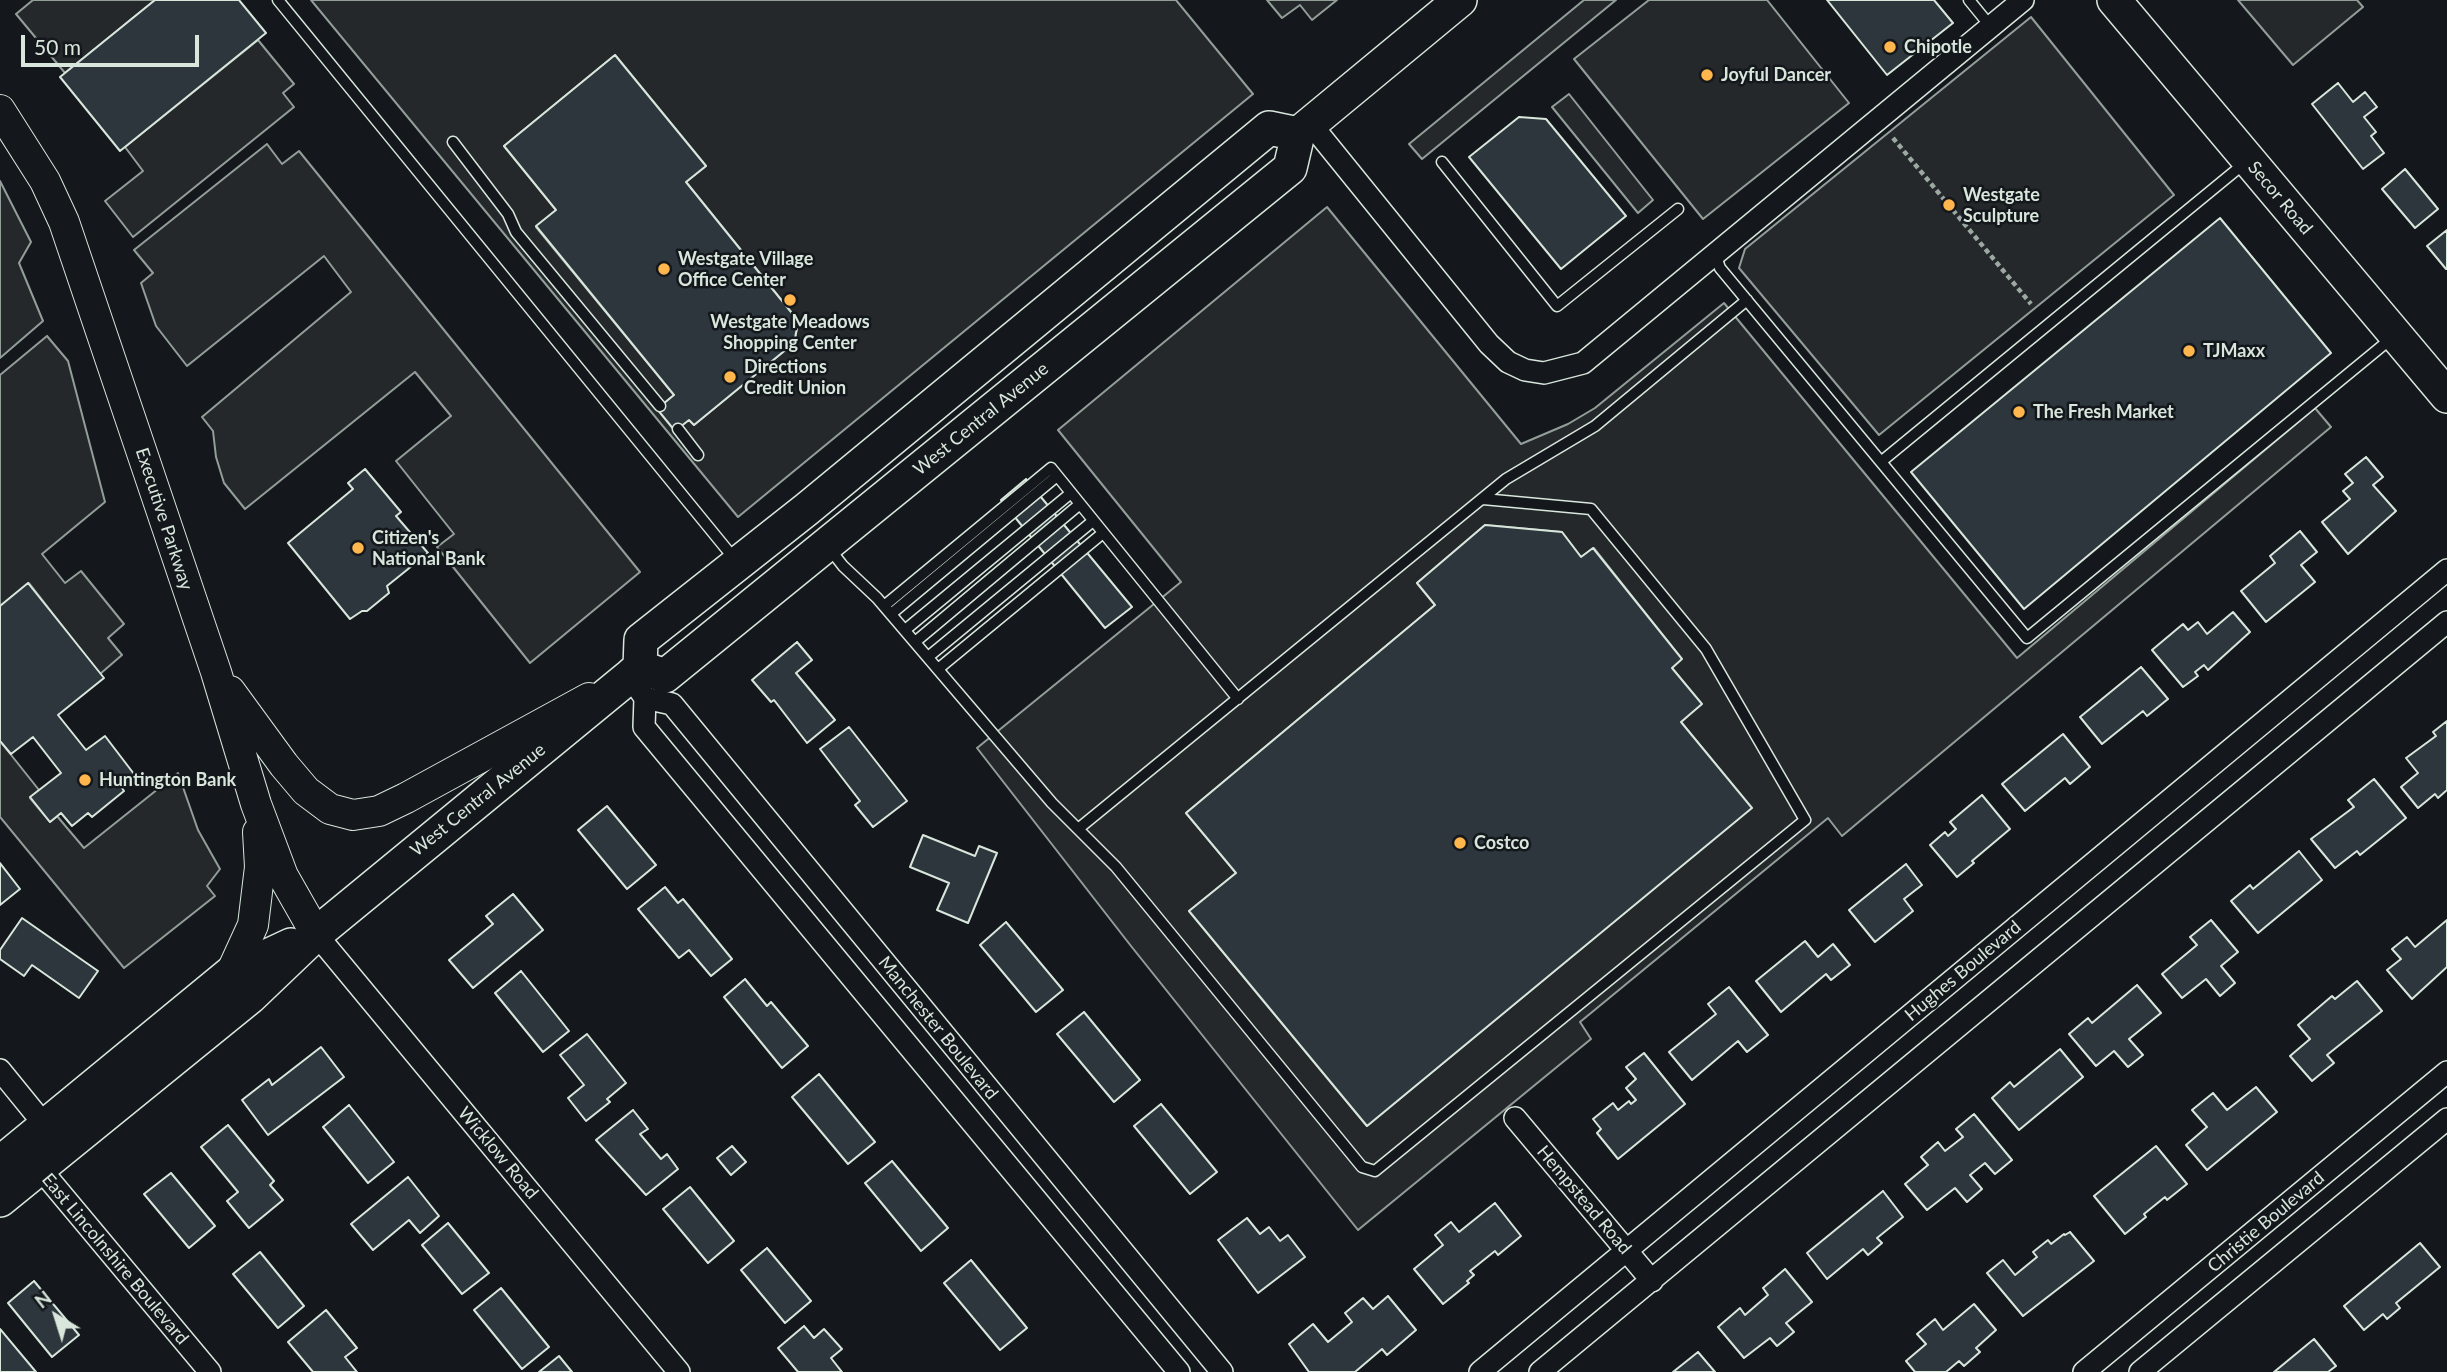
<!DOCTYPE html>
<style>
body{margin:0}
#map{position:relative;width:2447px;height:1372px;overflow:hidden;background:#14181c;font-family:Lato,sans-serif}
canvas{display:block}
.north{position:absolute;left:21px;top:1281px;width:70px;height:70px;-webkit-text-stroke:5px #14181c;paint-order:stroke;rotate:322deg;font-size:19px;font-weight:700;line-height:28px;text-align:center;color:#d8e6dc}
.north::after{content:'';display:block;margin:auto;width:24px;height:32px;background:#d8e6dc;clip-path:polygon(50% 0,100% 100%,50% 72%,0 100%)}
.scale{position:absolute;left:21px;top:35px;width:178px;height:32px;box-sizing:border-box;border:4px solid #d8e6dc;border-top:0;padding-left:9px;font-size:21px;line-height:24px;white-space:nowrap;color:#d8e6dc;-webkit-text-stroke:5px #14181c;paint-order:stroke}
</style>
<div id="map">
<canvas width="2447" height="1372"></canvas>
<div class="north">N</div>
<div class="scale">50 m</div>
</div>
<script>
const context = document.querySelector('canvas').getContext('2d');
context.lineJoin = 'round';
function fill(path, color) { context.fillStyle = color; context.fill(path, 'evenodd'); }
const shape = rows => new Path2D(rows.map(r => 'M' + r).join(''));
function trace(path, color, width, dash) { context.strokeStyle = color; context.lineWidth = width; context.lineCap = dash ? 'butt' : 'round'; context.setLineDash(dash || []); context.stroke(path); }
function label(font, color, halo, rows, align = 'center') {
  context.font = font + ' Lato,sans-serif'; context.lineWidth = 5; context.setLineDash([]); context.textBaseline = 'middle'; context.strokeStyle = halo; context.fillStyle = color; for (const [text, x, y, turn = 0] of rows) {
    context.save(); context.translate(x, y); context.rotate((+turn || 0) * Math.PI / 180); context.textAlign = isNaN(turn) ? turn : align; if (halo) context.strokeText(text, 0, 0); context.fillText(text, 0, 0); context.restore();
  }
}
const parking = shape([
 [33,0,155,0,65,73,16,14,33,0],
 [311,0,1176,0,1253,94,738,517,311,0],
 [615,55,706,166,686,182,791,312,797,328,794,343,694,425,689,420,657,409,674,395,536,227,556,210,504,146,615,55],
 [1267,0,1337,0,1312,20,1300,5,1282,18,1267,0],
 [1584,0,1616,0,1422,159,1409,144,1584,0],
 [1649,0,1767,0,1849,103,1703,219,1574,59,1649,0],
 [2238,0,2357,0,2363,7,2293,65,2238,0],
 [2031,17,2174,195,1879,435,1739,268,1745,249,2031,17],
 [258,40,294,84,283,93,294,107,133,237,105,201,143,171,125,147,258,40],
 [1569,94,1653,200,1638,213,1552,107,1569,94],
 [267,144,282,164,299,151,640,572,530,663,437,547,454,534,396,461,451,416,415,372,245,509,224,483,216,457,213,431,202,417,351,292,324,256,187,366,156,326,141,283,153,273,134,250,267,144],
 [0,181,31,242,19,263,43,321,0,358,0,181],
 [1327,207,1521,444,1568,424,1595,408,1724,303,2017,658,2315,408,2331,427,1842,836,1828,818,1580,1022,1591,1039,1358,1230,1131,946,977,748,1181,582,1058,430,1327,207],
 [1485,525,1562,532,1581,557,1594,548,1681,658,1672,668,1701,704,1681,722,1751,808,1367,1126,1189,911,1236,873,1186,813,1435,605,1417,583,1485,525],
 [47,336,68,361,105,502,42,554,65,583,81,571,124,624,108,638,122,655,100,674,29,583,0,606,0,375,47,336],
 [0,741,39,790,30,798,50,822,57,816,84,848,178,773,198,830,220,869,207,886,215,896,124,968,0,817,0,741]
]);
fill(parking, '#24282b');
trace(parking, '#939e99', 2);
const building = shape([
 [155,0,239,0,266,33,120,151,60,77,155,0],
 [1827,0,1934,0,1953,23,1887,75,1827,0],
 [615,55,706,166,686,182,791,312,797,328,794,343,694,425,689,420,675,431,657,409,674,395,536,226,556,210,504,146,615,55],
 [2338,83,2353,102,2365,92,2377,107,2364,117,2376,132,2371,136,2384,153,2363,169,2312,104,2338,83],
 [1519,117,1546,119,1626,216,1561,269,1469,157,1519,117],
 [2405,169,2438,209,2415,228,2382,189,2405,169],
 [2220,218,2331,353,2024,609,1911,472,2220,218],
 [2447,230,2447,269,2446,269,2427,246,2447,230],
 [2366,457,2383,477,2373,485,2396,511,2348,554,2322,522,2350,499,2343,491,2353,483,2345,474,2366,457],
 [365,469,401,512,396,516,428,553,387,586,389,593,367,611,362,611,350,619,288,543,353,489,348,483,365,469],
 [1026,479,1132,607,1105,628,1001,500,1026,479],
 [1485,525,1562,532,1581,557,1593,548,1682,659,1672,668,1702,704,1681,722,1752,808,1367,1126,1189,911,1236,873,1186,813,1435,605,1417,583,1485,525],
 [2300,531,2317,552,2301,565,2315,582,2266,622,2241,591,2275,563,2270,556,2300,531],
 [28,583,104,678,58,715,86,750,105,736,134,774,120,785,124,791,92,817,88,813,72,826,61,813,50,822,30,797,61,773,33,737,11,754,0,741,0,606,28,583],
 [2233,612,2250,632,2208,670,2204,665,2195,672,2198,676,2183,687,2152,650,2183,624,2188,630,2198,622,2207,634,2233,612],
 [797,642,812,660,796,673,835,720,807,743,774,700,771,702,752,680,797,642],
 [2141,667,2168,699,2147,716,2143,711,2102,744,2080,717,2141,667],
 [2447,721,2447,790,2438,798,2435,794,2418,808,2401,787,2418,773,2406,758,2436,736,2433,732,2447,721],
 [849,727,907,801,873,827,855,805,860,801,820,749,849,727],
 [2063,734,2090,767,2070,784,2065,778,2025,811,2002,784,2063,734],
 [2374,779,2406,818,2360,855,2357,851,2335,868,2311,839,2354,807,2348,800,2374,779],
 [1982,795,2010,829,1972,861,1974,863,1957,877,1930,845,1945,832,1948,836,1956,829,1950,822,1982,795],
 [607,806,656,865,627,889,578,830,607,806],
 [923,835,975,856,979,846,997,853,968,923,937,910,949,883,910,867,923,835],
 [2299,851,2322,880,2258,933,2231,901,2250,885,2253,889,2299,851],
 [0,863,20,889,0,905,0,863],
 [1906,864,1922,885,1904,899,1913,911,1875,942,1849,910,1906,864],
 [665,887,678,903,683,899,732,959,711,976,689,950,679,958,638,909,665,887],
 [513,894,543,930,473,988,449,960,493,924,486,916,513,894],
 [22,918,98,971,79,998,32,965,24,976,0,959,0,950,22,918],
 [2211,920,2238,952,2221,966,2235,983,2220,996,2206,979,2182,998,2162,974,2197,945,2190,937,2211,920],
 [2447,920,2447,967,2412,999,2387,970,2401,959,2392,949,2407,937,2415,947,2447,920],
 [1006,922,1063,990,1036,1012,980,945,1006,922],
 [1805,941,1818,957,1833,944,1850,965,1831,980,1826,974,1781,1012,1756,981,1805,941],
 [521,971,569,1031,543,1052,495,993,521,971],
 [745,979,767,1006,771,1002,808,1046,782,1068,724,997,745,979],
 [2357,981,2382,1011,2327,1055,2334,1063,2312,1081,2290,1056,2310,1039,2298,1025,2332,996,2335,999,2357,981],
 [2137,985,2161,1013,2129,1039,2143,1055,2128,1067,2114,1051,2096,1066,2069,1034,2088,1018,2092,1023,2137,985],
 [1729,987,1768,1035,1747,1052,1738,1041,1692,1080,1669,1052,1716,1014,1708,1004,1729,987],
 [1084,1012,1140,1080,1114,1102,1057,1034,1084,1012],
 [587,1034,626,1083,607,1099,610,1102,586,1121,568,1098,584,1085,560,1055,587,1034],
 [321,1047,344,1077,268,1135,242,1100,269,1079,272,1085,321,1047],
 [2060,1049,2083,1077,2019,1130,1992,1098,2010,1082,2014,1087,2060,1049],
 [1644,1053,1685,1104,1618,1159,1597,1133,1601,1129,1593,1119,1613,1103,1618,1110,1629,1101,1631,1104,1636,1100,1626,1088,1636,1079,1626,1067,1644,1053],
 [819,1074,875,1142,848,1164,792,1097,819,1074],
 [2256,1087,2277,1112,2207,1170,2186,1145,2207,1127,2192,1110,2213,1093,2227,1110,2256,1087],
 [1161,1104,1217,1172,1190,1194,1134,1126,1161,1104],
 [349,1105,394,1162,368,1183,323,1127,349,1105],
 [633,1110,648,1129,640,1134,661,1159,667,1154,678,1169,646,1195,596,1140,633,1110],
 [1974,1114,2012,1160,1995,1174,1985,1163,1970,1175,1982,1189,1967,1202,1955,1188,1927,1210,1905,1184,1928,1165,1921,1157,1938,1142,1945,1151,1963,1137,1956,1129,1974,1114],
 [228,1125,274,1181,270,1185,283,1200,249,1228,227,1201,238,1192,201,1147,228,1125],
 [732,1146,746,1162,731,1175,717,1158,732,1146],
 [2156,1146,2187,1184,2167,1200,2165,1197,2144,1214,2146,1217,2125,1234,2094,1196,2156,1146],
 [892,1161,948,1228,921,1251,865,1183,892,1161],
 [171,1173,215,1226,189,1248,144,1194,171,1173],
 [408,1177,439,1216,420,1233,409,1220,373,1250,351,1224,408,1177],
 [690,1187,734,1241,708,1263,663,1209,690,1187],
 [1883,1191,1903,1217,1877,1238,1882,1243,1868,1255,1863,1249,1827,1279,1807,1253,1883,1191],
 [1495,1203,1521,1236,1498,1255,1495,1251,1470,1271,1474,1275,1467,1281,1469,1283,1443,1304,1414,1269,1443,1245,1435,1235,1451,1222,1459,1232,1495,1203],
 [1247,1218,1260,1234,1269,1227,1280,1241,1288,1235,1305,1257,1258,1293,1218,1240,1247,1218],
 [448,1223,489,1273,462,1294,422,1245,448,1223],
 [2070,1232,2094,1261,2023,1316,1987,1273,2003,1260,2015,1275,2037,1257,2033,1252,2048,1240,2051,1244,2064,1234,2065,1235,2070,1232],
 [2420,1243,2440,1267,2396,1303,2400,1308,2387,1319,2383,1314,2364,1330,2344,1306,2420,1243],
 [767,1248,811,1301,785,1323,741,1270,767,1248],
 [260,1252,304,1306,278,1328,233,1274,260,1252],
 [971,1260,1027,1328,1000,1350,944,1283,971,1260],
 [1785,1269,1812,1302,1786,1323,1794,1332,1777,1346,1770,1338,1744,1358,1718,1327,1740,1308,1745,1315,1768,1295,1763,1288,1785,1269],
 [34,1281,79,1335,52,1357,8,1303,34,1281],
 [501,1288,549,1347,522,1369,474,1310,501,1288],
 [1388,1296,1416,1330,1387,1355,1382,1349,1355,1372,1309,1372,1289,1344,1313,1324,1328,1342,1352,1322,1345,1313,1363,1298,1373,1309,1388,1296],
 [1974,1304,1996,1330,1976,1348,1980,1352,1964,1366,1959,1361,1946,1372,1915,1372,1906,1361,1926,1344,1917,1334,1935,1319,1943,1330,1974,1304],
 [326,1310,357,1348,345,1357,357,1372,313,1372,288,1342,326,1310],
 [804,1326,814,1338,824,1329,842,1349,831,1358,842,1372,798,1372,778,1348,804,1326],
 [0,1329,36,1372,0,1372,0,1329],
 [2314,1339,2336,1366,2328,1372,2274,1372,2314,1339],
 [1698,1352,1715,1372,1673,1372,1698,1352],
 [559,1356,572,1372,539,1372,559,1356]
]);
fill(building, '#2c363c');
trace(building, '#d8e6dc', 2);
const lane = shape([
 [278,0,737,562],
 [1969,0,1991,27],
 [453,142,508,214,516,232,660,406],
 [1442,162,1557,306,1678,209],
 [1715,254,1720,268,2027,638,2393,337],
 [678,429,698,455],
 [1882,461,2246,162],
 [829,548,843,566,877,598,1052,803,1116,867,1362,1167,1375,1171,1805,820,1706,649,1591,509,1483,499],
 [884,606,1051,468,1238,699],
 [891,614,1057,476],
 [905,630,1071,493],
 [915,642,1080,504],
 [928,657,1093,521],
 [938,669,1103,533],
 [1078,829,1506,479,1595,426,1747,300]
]);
const street = shape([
 [1310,123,1489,344,1508,362,1525,370,1544,373,1583,363,2023,0],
 [630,676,645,698,644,727,1179,1372],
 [645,698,672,704,1222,1372],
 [316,934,679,1372],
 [0,1070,52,1134],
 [1515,1118,1652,1281],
 [32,1159,210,1372],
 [1480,1372,2447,570],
 [1540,1372,2447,622],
 [2084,1372,2447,1072],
 [2140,1372,2447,1119]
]);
const secondary = shape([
 [0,110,45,181,64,222,216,672,256,804,283,876,316,934],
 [230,691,284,765,306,791,330,809,353,815,379,811,406,798,589,698],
 [231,973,253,925,260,867,258,832]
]);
const primary = shape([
 [2114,0,2447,396],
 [640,667,665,676,1290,168,1298,134,1460,0],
 [0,1163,231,973,291,945],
 [0,1200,250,997,316,934,630,676,640,667,641,640,807,509,1269,128,1298,134]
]);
trace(lane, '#d8e6dc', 13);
trace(street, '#d8e6dc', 24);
trace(secondary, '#d8e6dc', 32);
trace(primary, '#d8e6dc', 36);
trace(shape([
 [1893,138,2031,304]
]), '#9da8a2', 4.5, [5, 3.5]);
trace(lane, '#14181c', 10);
trace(street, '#14181c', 21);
trace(secondary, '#14181c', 30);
trace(primary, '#14181c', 33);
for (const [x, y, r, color] of [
 [1890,47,7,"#ffb74d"],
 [1707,75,7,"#ffb74d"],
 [1949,205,7,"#ffb74d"],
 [664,269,7,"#ffb74d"],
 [790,300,7,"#ffb74d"],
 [2189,351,7,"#ffb74d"],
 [730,377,7,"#ffb74d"],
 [2019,412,7,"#ffb74d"],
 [358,548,7,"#ffb74d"],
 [85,780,7,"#ffb74d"],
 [1460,843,7,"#ffb74d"]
]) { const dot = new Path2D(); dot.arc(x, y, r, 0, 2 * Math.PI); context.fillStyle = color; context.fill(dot); trace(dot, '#14181c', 2.5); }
label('bold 18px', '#d8e6dc', '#14181c', [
 ["Chipotle",1904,47],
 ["Joyful Dancer",1721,75],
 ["Westgate",1963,195],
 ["Sculpture",1963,216],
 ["Westgate Village",678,259],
 ["Office Center",678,280],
 ["Westgate Meadows",790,322,"center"],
 ["Shopping Center",790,343,"center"],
 ["TJMaxx",2203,351],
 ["Directions",744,367],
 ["Credit Union",744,388],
 ["The Fresh Market",2033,412],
 ["Citizen's",372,538],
 ["National Bank",372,559],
 ["Huntington Bank",99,780],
 ["Costco",1474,843]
], 'left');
label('18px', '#d8e6dc', '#14181c', [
 ["Secor Road",2280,198,50],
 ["West Central Avenue",981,419,-39],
 ["Executive Parkway",164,519,72],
 ["West Central Avenue",478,800,-39],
 ["Hughes Boulevard",1963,971,-40],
 ["Manchester Boulevard",938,1028,51],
 ["Wicklow Road",498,1153,50],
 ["Hempstead Road",1584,1200,50],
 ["Christie Boulevard",2266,1222,-40],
 ["East Lincolnshire Boulevard",115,1259,50]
]);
</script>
